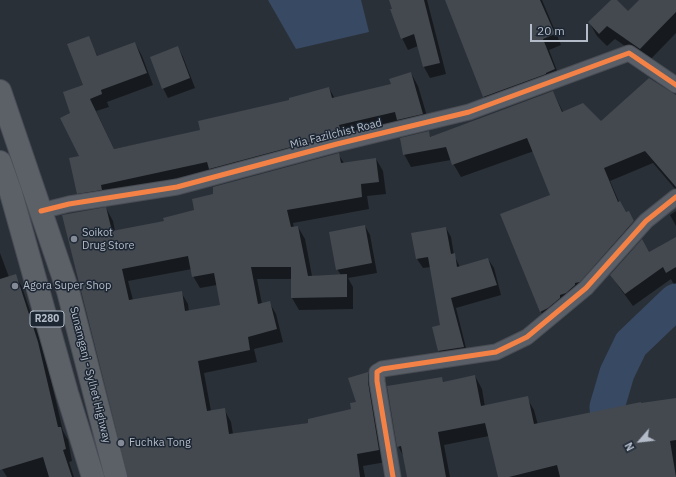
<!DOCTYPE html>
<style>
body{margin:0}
#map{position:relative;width:676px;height:477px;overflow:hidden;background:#2a3038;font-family:"IBM Plex Sans",sans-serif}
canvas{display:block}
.north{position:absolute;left:620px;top:421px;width:40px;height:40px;-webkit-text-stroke:3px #1d2633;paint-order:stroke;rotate:242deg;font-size:11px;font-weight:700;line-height:16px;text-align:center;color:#b4bcc9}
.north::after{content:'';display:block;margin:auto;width:14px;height:18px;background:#b4bcc9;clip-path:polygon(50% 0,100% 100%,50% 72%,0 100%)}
.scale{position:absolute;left:530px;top:24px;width:58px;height:18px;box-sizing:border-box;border:2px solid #b4bcc9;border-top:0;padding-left:5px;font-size:12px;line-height:14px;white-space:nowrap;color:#b4bcc9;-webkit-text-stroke:3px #1d2633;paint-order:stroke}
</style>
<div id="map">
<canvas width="676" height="477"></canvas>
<div class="north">N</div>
<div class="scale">20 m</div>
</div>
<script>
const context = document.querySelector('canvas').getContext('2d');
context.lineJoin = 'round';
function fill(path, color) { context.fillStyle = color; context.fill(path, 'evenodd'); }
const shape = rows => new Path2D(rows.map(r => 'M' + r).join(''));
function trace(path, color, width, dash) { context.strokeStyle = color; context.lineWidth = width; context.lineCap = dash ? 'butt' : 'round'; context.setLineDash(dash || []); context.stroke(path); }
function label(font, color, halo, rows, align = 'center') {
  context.font = font + ' "IBM Plex Sans",sans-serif'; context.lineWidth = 3; context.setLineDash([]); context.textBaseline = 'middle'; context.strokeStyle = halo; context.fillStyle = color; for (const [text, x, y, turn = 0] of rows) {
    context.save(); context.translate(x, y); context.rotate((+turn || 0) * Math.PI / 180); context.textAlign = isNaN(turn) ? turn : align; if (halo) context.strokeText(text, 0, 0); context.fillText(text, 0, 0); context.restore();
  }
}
fill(shape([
 [268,0,361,0,369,32,296,49]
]), '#384963');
fill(shape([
 [390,0,427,0,446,74,430,78,424,67,418,46,408,50,402,38],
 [446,0,542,0,561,45,549,50,561,81,490,108,484,97],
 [612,0,616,0,628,13,641,0,676,0,676,33,648,62,615,39,607,46,597,36,589,22],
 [88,37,98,57,135,43,142,56,153,85,107,102,109,107,96,111,114,149,201,131,329,88,335,99,392,85,411,73,418,86,430,126,85,206,78,193,80,157,72,114,84,86],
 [178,47,183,57,195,88,168,98,163,88],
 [553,92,563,112,601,123,676,97,676,190,653,163,610,181,619,202,626,213,628,212,636,224,548,324,541,312,552,196,534,151,461,177,451,160,411,167,404,154,428,132,431,138],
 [338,154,344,163,376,159,383,171,386,194,367,196,369,209,293,223,294,228,298,227,305,239,312,276,341,275,337,269,365,226,370,235,377,273,348,278,353,287,353,309,299,310,292,298,292,279,257,279,262,304,269,302,276,314,283,342,254,349,257,362,204,373,211,411,224,409,231,422,233,434,310,423,352,410,357,402,368,373,374,385,386,462,363,466,365,477,129,477,106,208,113,221,115,231,165,222,196,211,214,194],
 [192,269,193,276,200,288,217,285,221,306,189,312,188,304,181,292,133,300,128,281],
 [676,211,676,226,670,215],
 [446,228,451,237,454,255,460,267,488,259,494,268,501,295,456,308,468,356,445,361,439,351,433,328,441,326,431,267,423,268,417,259],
 [676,238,676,284,674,285,671,279,633,306,619,287,611,275],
 [0,253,9,277,15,275,22,287,45,355,63,431,68,440,72,461,69,462,74,477,7,477,2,469,0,462],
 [475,376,482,389,485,407,527,398,534,410,538,425,641,404,676,399,676,477,499,477,489,436,444,445,450,477,408,477,404,457,398,446,441,378,444,383]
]), '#0007');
trace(shape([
 [615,477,607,407,617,373,631,344,676,301]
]), '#384963', 35);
fill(shape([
 [389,0,424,0,440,63,423,67,414,34,401,39,390,9,392,9],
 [445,0,540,0,555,34,543,39,555,69,546,73,546,74,483,97],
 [611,0,617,0,628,11,639,0,676,0,676,12,640,49,607,26,599,34,588,22],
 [89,36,97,56,135,42,147,73,101,90,102,94,90,99,114,149,200,130,198,121,289,100,289,98,329,87,332,98,391,84,389,79,411,72,423,114,397,120,395,112,339,125,341,131,335,133,336,135,209,169,207,162,101,185,102,190,77,194,69,158,79,156,60,118,70,113,63,92,83,85,67,44],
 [178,46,190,78,162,89,150,57],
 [649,78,676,95,676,187,645,151,604,168,618,202,620,201,626,212,629,211,634,221,580,282,575,283,575,285,566,293,560,295,560,298,548,308,540,312,500,214,550,195,527,138,452,165,446,147,403,155,400,138,429,131,430,137,553,91,562,112,583,103,601,121],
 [339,153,341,163,376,158,379,182,361,184,362,197,287,210,291,227,298,226,308,276,347,274,347,297,291,298,291,267,251,267,258,304,270,301,277,329,248,337,250,350,198,361,207,411,225,408,229,434,308,423,308,419,351,409,350,403,356,402,348,378,368,372,368,382,379,450,357,454,360,477,128,477,62,215,106,207,112,231,164,221,163,218,194,210,192,199,213,194,213,187],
 [188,256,192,277,214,273,220,305,185,311,182,291,129,300,122,269],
 [365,225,372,263,336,270,329,232],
 [446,227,451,254,455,253,457,267,488,258,497,285,451,298,464,347,438,351,432,327,440,325,428,257,416,259,411,233],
 [676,237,676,267,666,273,663,267,625,294,610,275,642,239,649,252],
 [16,274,38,342,58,427,61,427,66,449,63,450,72,477,49,477,43,457,0,470,0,279],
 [475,375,481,406,528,396,534,424,641,402,641,403,676,398,676,440,670,441,676,477,560,477,557,465,509,477,498,477,485,423,438,432,446,477,407,477,401,446,397,447,387,386,442,377,443,382]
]), '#444950');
const minor = shape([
 [41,211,69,204,177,187,337,144,469,112,629,53,676,85],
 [393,477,377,381,377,372,382,369,496,352,527,337,586,288,646,221,676,197]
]);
const primary = shape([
 [0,91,68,291,116,477],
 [0,162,11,193,67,393,93,477]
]);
trace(minor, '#484c53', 17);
trace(primary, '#484c55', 24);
trace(minor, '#5a5e66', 15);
trace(primary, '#5c6168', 22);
trace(shape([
 [41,211,69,204,177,187,337,144,469,112,629,53,676,85],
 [393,477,377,381,377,372,382,369,496,352,527,337,586,288,646,221,676,197]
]), '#f48246', 5);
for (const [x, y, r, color] of [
 [74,239,4,"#848b96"],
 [15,286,4,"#848b96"],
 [121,443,4,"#848b96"]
]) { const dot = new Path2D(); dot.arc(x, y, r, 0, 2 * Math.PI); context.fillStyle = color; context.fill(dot); trace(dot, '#1d2633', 1.5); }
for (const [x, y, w] of [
 [47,319,34]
]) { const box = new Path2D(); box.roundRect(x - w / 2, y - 8, w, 16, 3); context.fillStyle = '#1d2633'; context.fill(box); trace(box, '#b4bcc9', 1); }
label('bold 10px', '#b4bcc9', null, [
 ["R280",47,319]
]);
label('11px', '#b4bcc9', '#1d2633', [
 ["Mia Fazilchist Road",336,134,-14],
 ["Sunamganj - Sylhet Highway",90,375,76]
]);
label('11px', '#b4bcc9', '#1d2633', [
 ["Soikot",82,233],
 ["Drug Store",82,246],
 ["Agora Super Shop",23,286],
 ["Fuchka Tong",129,443]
], 'left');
</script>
